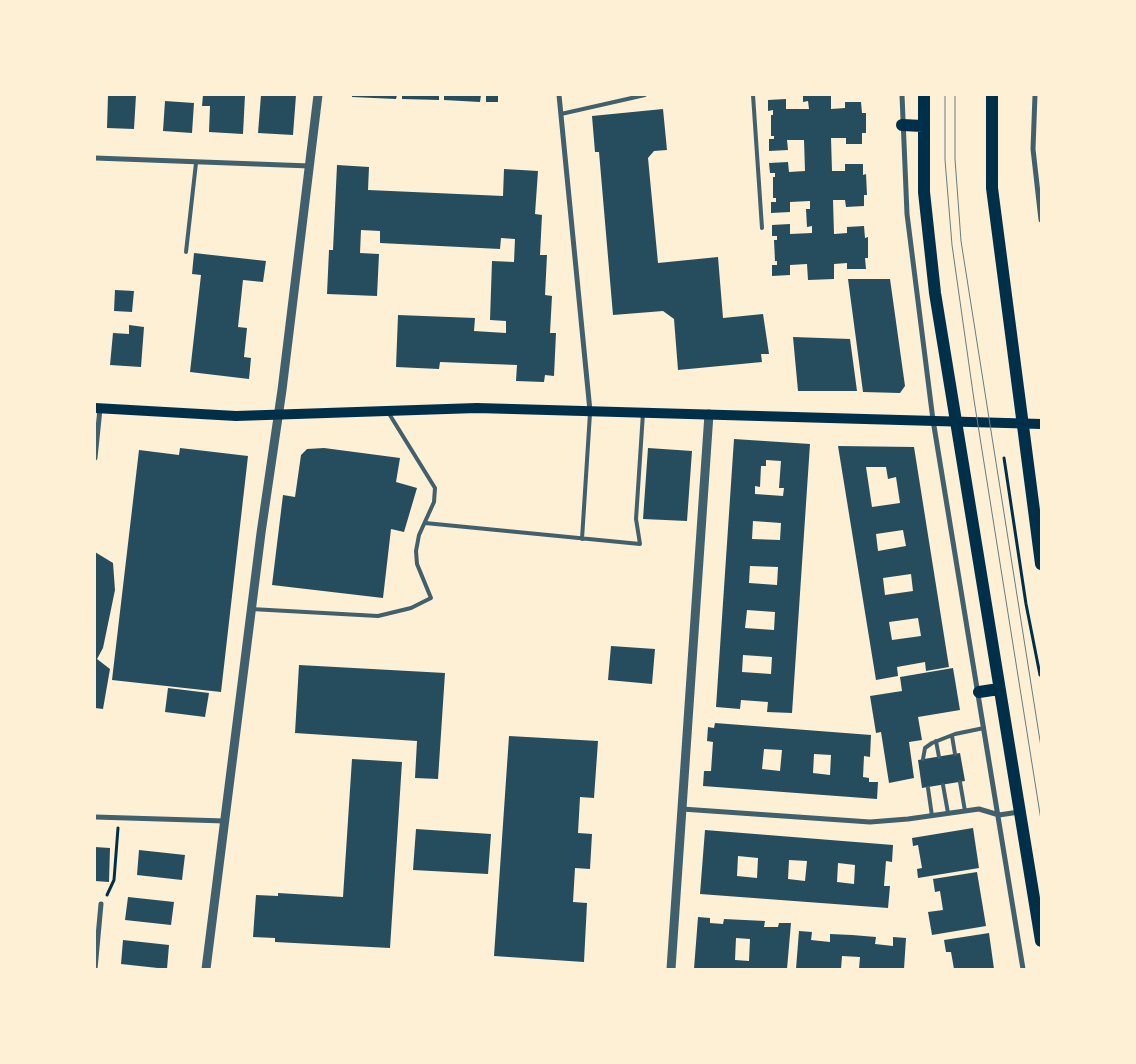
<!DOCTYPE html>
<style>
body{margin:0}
#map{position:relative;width:1136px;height:1064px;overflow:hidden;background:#fdf0d5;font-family:Barlow,sans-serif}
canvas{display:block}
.frame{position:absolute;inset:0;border:96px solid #fdf0d5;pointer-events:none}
</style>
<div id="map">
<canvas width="1136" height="1064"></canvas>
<div class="frame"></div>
</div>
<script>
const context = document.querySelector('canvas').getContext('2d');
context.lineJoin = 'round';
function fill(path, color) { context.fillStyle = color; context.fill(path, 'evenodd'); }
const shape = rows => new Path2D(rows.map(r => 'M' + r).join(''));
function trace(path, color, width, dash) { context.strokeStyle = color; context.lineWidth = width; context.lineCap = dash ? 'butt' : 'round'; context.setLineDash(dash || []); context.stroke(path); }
fill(shape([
 [108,95,136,95,134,129,107,128],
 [203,95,245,95,243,134,209,132,210,106,202,106],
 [261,95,296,95,293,135,258,133],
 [352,95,397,95,396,99,352,97],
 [402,95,439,95,439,100,402,99],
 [444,95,481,95,480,102,444,100],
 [486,95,498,95,498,102,486,102],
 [803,95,831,95,831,109,845,108,845,102,861,102,862,113,866,113,866,133,862,133,862,144,846,144,846,138,831,138,832,171,845,171,845,164,863,164,863,175,866,174,867,195,864,195,864,206,846,207,845,200,833,200,834,234,847,233,847,227,864,226,865,238,868,237,868,258,865,258,866,269,847,269,847,263,834,264,834,279,808,280,807,264,790,265,790,275,772,276,772,265,777,265,777,261,775,261,774,240,777,240,777,236,772,236,772,225,790,224,790,234,812,233,812,226,807,227,806,209,810,209,810,201,790,202,790,212,771,213,771,202,776,202,776,198,773,198,773,177,775,177,775,173,770,173,769,163,788,162,789,172,805,171,804,140,787,140,788,150,769,151,769,139,774,139,774,136,771,136,771,115,773,115,773,110,768,111,768,100,786,99,786,109,809,109,808,101,803,102],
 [165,101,194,103,192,133,163,131],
 [663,109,667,150,654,151,648,158,658,263,718,257,723,318,763,314,769,354,761,354,762,362,678,370,674,319,663,311,613,315,599,152,595,152,592,116],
 [337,165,369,167,368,190,503,196,504,169,538,171,535,214,542,215,540,255,547,255,545,295,552,296,550,333,556,333,554,376,545,375,544,382,516,381,517,365,440,362,439,369,396,367,398,315,475,318,474,331,506,333,506,321,490,320,492,261,514,262,515,239,501,238,500,249,380,243,380,231,361,230,360,253,379,254,377,296,327,294,329,250,333,250],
 [194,253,266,261,263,282,243,280,238,327,247,328,244,357,251,358,249,379,190,372,201,275,192,274],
 [848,279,890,279,905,386,900,393,863,392],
 [115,290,134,291,132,312,114,311],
 [129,325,144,327,141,367,110,365,113,333,129,334],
 [793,337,850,339,857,391,798,391],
 [734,439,810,444,792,713,767,712,768,702,741,700,740,709,716,707],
 [766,460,781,461,779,488,784,488,783,496,755,494,755,486,760,487,761,466,766,466],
 [753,521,781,523,780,540,752,539],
 [750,566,778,567,777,585,749,583],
 [747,610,775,612,774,630,745,628],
 [743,655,772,657,771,674,742,672],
 [838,446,914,447,949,667,926,671,925,662,897,667,898,676,876,680],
 [866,467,886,467,888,479,896,477,900,503,872,507],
 [903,530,906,546,878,551,876,534],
 [911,574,913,591,885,595,883,578],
 [918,618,921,636,892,640,889,622],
 [180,448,248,456,221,692,112,680,139,450,179,455],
 [324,448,400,458,396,482,417,488,404,532,391,529,383,598,272,585,283,495,295,497,301,455,307,449],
 [648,448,692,451,687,521,643,519],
 [95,552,113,563,115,590,103,648,97,659,110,669,103,709,95,708],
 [611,646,655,649,652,684,608,680],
 [299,665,445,673,438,779,415,778,417,741,295,733],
 [953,668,960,710,918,717,922,740,909,742,914,778,889,783,881,732,876,733,870,696,902,691,900,677],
 [168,688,209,693,205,717,165,712],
 [715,723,871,735,870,757,864,756,863,777,869,778,869,782,878,782,877,799,703,786,704,771,711,771,713,742,707,741,708,727,714,728],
 [764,749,782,750,780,771,762,769],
 [814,754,831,755,830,775,813,773],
 [509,736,598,741,594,798,580,797,578,833,592,834,590,869,575,868,573,902,587,903,584,962,494,956],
 [960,753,965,781,922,788,918,760],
 [352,759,402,762,390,948,275,942,275,938,253,937,256,895,278,896,278,893,343,897],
 [973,828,979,868,918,878,917,869,922,868,918,845,913,846,912,838],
 [416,829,491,834,488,874,413,870],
 [705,830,893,845,892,862,886,861,884,886,890,886,888,908,700,894],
 [738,856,758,858,757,878,737,876],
 [789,860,807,861,805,881,788,879],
 [838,863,855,865,854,884,837,882],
 [95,847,110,848,109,882,95,881],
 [139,850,185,855,182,880,137,875],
 [977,872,986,926,932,935,928,912,943,910,940,891,935,892,933,879],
 [128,897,174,902,171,925,125,920],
 [698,917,710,918,710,923,723,924,724,919,765,921,764,927,778,927,779,923,791,923,787,969,694,969],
 [736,938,750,939,749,961,735,960],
 [799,931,812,932,811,940,830,942,830,934,852,935,876,937,875,944,893,946,893,937,906,938,904,969,859,969,860,957,842,956,841,969,796,969],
 [989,933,994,969,954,969,951,952,946,952,944,940],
 [123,940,169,945,167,969,121,964]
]), '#264d5e');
trace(shape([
 [1004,458,1026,604,1040,675],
 [107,895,114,880,118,828]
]), '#003049', 3);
trace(shape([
 [753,95,762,228],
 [561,114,645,95],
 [186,252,196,163],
 [425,523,640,544,636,519,643,413],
 [582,539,590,413],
 [251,609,378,616,411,608,431,598,417,564,416,551,419,535,434,502,435,488,388,412],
 [952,736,955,754],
 [936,741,939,757],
 [923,759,925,748,932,743,955,734,984,728],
 [960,782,965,811],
 [943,785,948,813],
 [928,788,932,816]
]), '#3f606c', 4);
trace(shape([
 [559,95,590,411],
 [902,95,907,214,933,420,1023,969],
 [1035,95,1033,149,1041,220],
 [95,158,310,166],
 [95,458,100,409],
 [682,809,870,822,908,819,979,809,999,815,1019,812],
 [95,817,225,821],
 [95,969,101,904]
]), '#3f606c', 5);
trace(shape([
 [206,969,261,533,282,390,318,95],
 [671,969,709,414]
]), '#3f606c', 9);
trace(shape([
 [95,408,236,416,477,408,1041,424]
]), '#003049', 10);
trace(shape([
 [924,95,924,192,935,293,1041,941],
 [992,95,992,188,1041,564],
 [902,125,923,126],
 [979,692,999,689]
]), '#003049', 12);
trace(shape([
 [945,95,945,160,952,245,974,400,1041,820],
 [955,95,955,159,961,241,1041,747]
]), '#657d81', 1);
</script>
